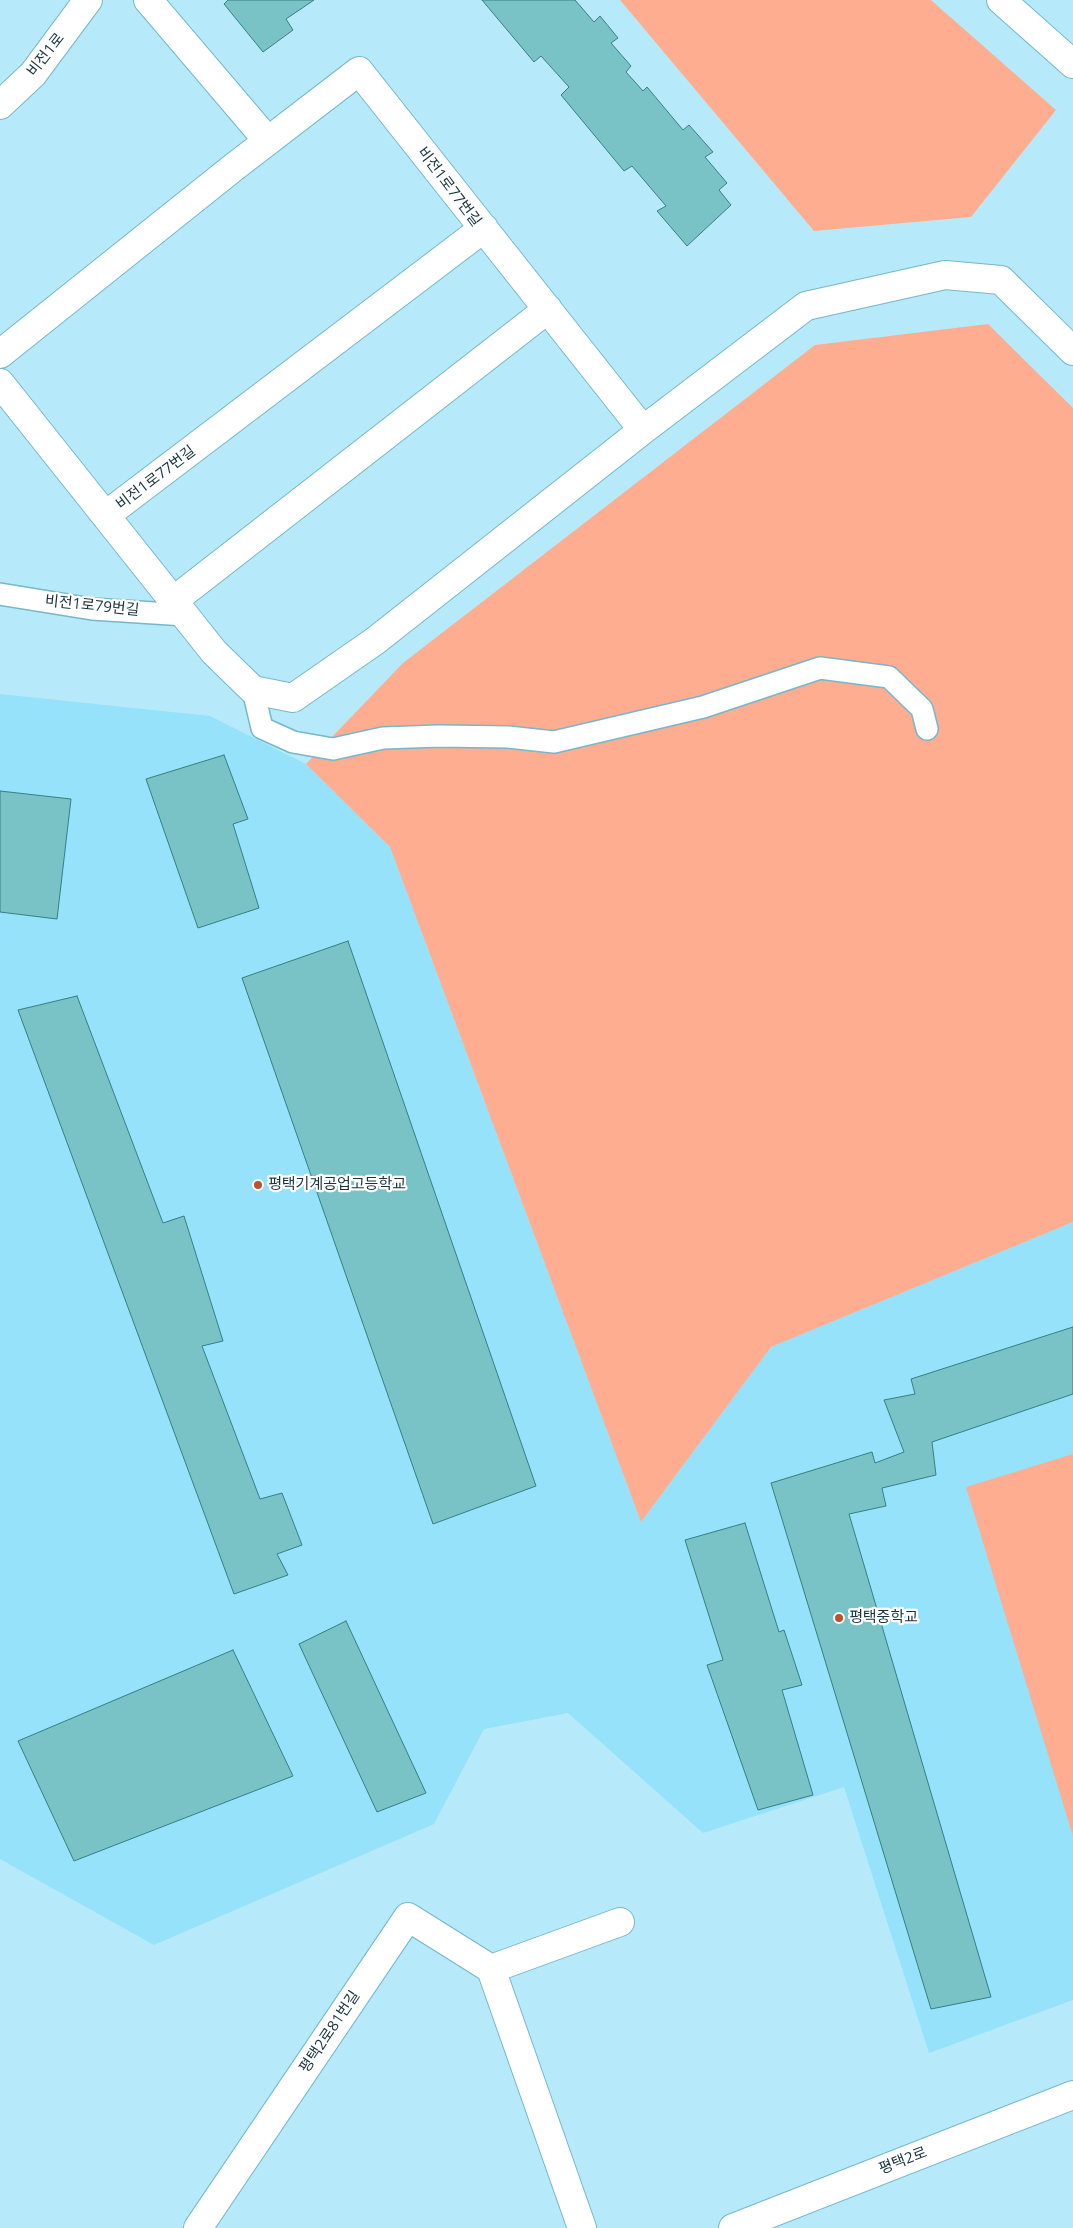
<!DOCTYPE html>
<meta charset="utf-8">
<style>
body{margin:0}
canvas{display:block;background:#b6eafb}
</style>
<canvas width="1073" height="2228"></canvas>
<script>
const context = document.querySelector('canvas').getContext('2d');
context.lineJoin = 'round';
function fill(path, color) { context.fillStyle = color; context.fill(path, 'evenodd'); }
const shape = rows => new Path2D(rows.map(r => 'M' + r).join(''));
function trace(path, color, width, dash) { context.strokeStyle = color; context.lineWidth = width; context.lineCap = dash ? 'butt' : 'round'; context.setLineDash(dash || []); context.stroke(path); }
function label(font, color, halo, rows, align = 'center') {
  context.font = font + ' "Open Sans","Noto Sans KR",sans-serif'; context.lineWidth = 4.5; context.setLineDash([]); context.textBaseline = 'middle'; context.strokeStyle = halo; context.fillStyle = color; for (const [text, x, y, turn = 0] of rows) {
    context.save(); context.translate(x, y); context.rotate((+turn || 0) * Math.PI / 180); context.textAlign = isNaN(turn) ? turn : align; if (halo) context.strokeText(text, 0, 0); context.fillText(text, 0, 0); context.restore();
  }
}
fill(shape([
 [0,694,210,716,306,764,390,847,641,1522,771,1347,1073,1222,1073,2000,929,2053,844,1787,703,1833,568,1713,484,1729,434,1824,154,1945,0,1859]
]), '#95e2fa');
fill(shape([
 [620,0,931,0,1056,110,971,217,814,231],
 [988,324,1073,408,1073,1222,771,1347,641,1522,390,847,306,764,403,663,815,345],
 [1073,1454,1073,1836,966,1487]
]), '#fead90');
const building = shape([
 [228,0,314,0,286,19,293,30,263,52,224,4,228,0],
 [482,0,575,0,594,22,600,16,618,38,611,43,631,66,626,72,643,91,647,87,683,130,689,125,713,152,705,157,727,183,719,190,731,205,687,246,657,211,666,206,632,166,624,171,561,95,569,87,541,56,534,62,482,0],
 [224,755,248,819,233,824,259,908,198,928,146,779,224,755],
 [0,791,71,799,57,919,0,912,0,791],
 [348,941,536,1486,433,1524,242,978,348,941],
 [77,996,163,1223,184,1216,223,1341,202,1346,260,1499,282,1493,302,1545,277,1554,288,1575,234,1594,18,1010,77,996],
 [1073,1327,1073,1394,932,1442,936,1475,882,1488,886,1506,849,1514,991,1997,931,2009,771,1483,872,1452,875,1463,904,1452,884,1400,915,1394,911,1379,1073,1327],
 [745,1523,779,1632,784,1630,802,1685,782,1690,813,1795,758,1810,707,1665,723,1660,685,1540,745,1523],
 [346,1621,426,1793,377,1812,299,1644,346,1621],
 [233,1650,293,1776,74,1861,18,1741,233,1650]
]);
fill(building, '#79c2c6');
trace(building, '#368084', 1);
const service = shape([
 [0,594,92,609,185,615],
 [253,690,262,728,293,742,333,749,383,738,439,736,508,737,554,742,703,707,820,668,889,677,922,709,927,729]
]);
const minor = shape([
 [148,0,268,141],
 [1001,0,1073,64],
 [0,105,33,74,88,0],
 [0,354,234,167,359,71,643,430],
 [0,383,214,652,253,690,293,698,375,641,643,430,806,306,945,275,1001,280,1073,351],
 [106,515,484,228],
 [173,601,548,309],
 [491,1969,620,1922],
 [198,2228,408,1917,491,1969,582,2228]
]);
const tertiary = shape([
 [733,2228,1073,2095]
]);
trace(service, '#75b7cb', 24);
trace(minor, '#75b7cb', 30);
trace(tertiary, '#75b7cb', 30);
trace(service, '#fff', 21);
trace(minor, '#fff', 28);
trace(tertiary, '#fff', 28);
for (const [x, y, r, color] of [
 [258,1185,5,"#bb532c"],
 [839,1618,5,"#bb532c"]
]) { const dot = new Path2D(); dot.arc(x, y, r, 0, 2 * Math.PI); context.fillStyle = color; context.fill(dot); trace(dot, '#fff', 2); }
label('15px', '#19343d', '#fff', [
 ["비전1로",46,55,-52],
 ["비전1로77번길",449,187,53],
 ["비전1로77번길",156,478,-37],
 ["비전1로79번길",92,606,6],
 ["평택2로81번길",330,2032,-56],
 ["평택2로",903,2161,-21]
]);
label('15px', '#19343d', '#fff', [
 ["평택기계공업고등학교",268,1185],
 ["평택중학교",849,1618]
], 'left');
</script>
